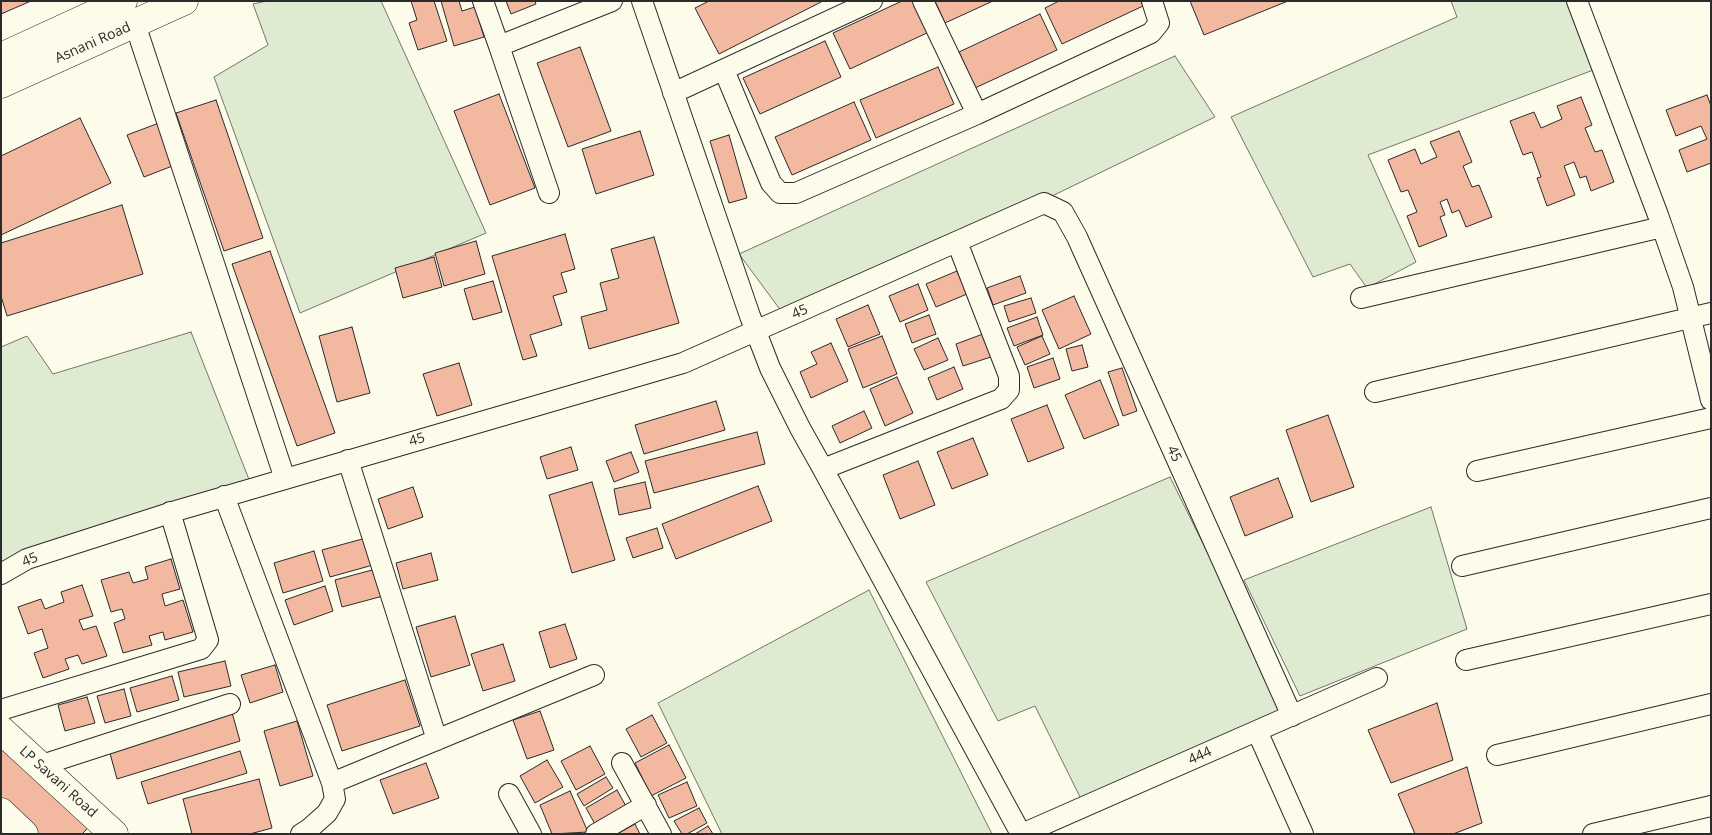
<!DOCTYPE html>
<style>
body{margin:0}
#map{position:relative;width:1712px;height:835px;overflow:hidden;background:#fdfbea;font-family:"Open Sans",sans-serif}
canvas{display:block}
.frame{position:absolute;inset:0;border:2px solid #2b2b2b;pointer-events:none}
</style>
<div id="map">
<canvas width="1712" height="835"></canvas>
<div class="frame"></div>
</div>
<script>
const context = document.querySelector('canvas').getContext('2d');
context.lineJoin = 'round';
function fill(path, color) { context.fillStyle = color; context.fill(path, 'evenodd'); }
const shape = rows => new Path2D(rows.map(r => 'M' + r).join(''));
function trace(path, color, width, dash) { context.strokeStyle = color; context.lineWidth = width; context.lineCap = dash ? 'butt' : 'round'; context.setLineDash(dash || []); context.stroke(path); }
function label(font, color, halo, rows, align = 'center') {
  context.font = font + ' "Open Sans",sans-serif'; context.lineWidth = 4; context.setLineDash([]); context.textBaseline = 'middle'; context.strokeStyle = halo; context.fillStyle = color; for (const [text, x, y, turn = 0] of rows) {
    context.save(); context.translate(x, y); context.rotate((+turn || 0) * Math.PI / 180); context.textAlign = isNaN(turn) ? turn : align; if (halo) context.strokeText(text, 0, 0); context.fillText(text, 0, 0); context.restore();
  }
}
const green = shape([
 [267,1,381,1,486,233,300,313,214,77,268,45,253,4,267,1],
 [1451,1,1570,1,1596,69,1368,155,1416,262,1367,288,1350,264,1313,277,1231,117,1457,17,1451,1],
 [1175,56,1215,117,790,323,739,254,1175,56],
 [191,332,252,487,1,564,1,347,27,336,53,374,191,332],
 [1170,477,1286,711,1082,801,1035,706,998,721,926,582,1170,477],
 [1431,507,1467,629,1300,696,1244,580,1431,507],
 [869,590,992,834,722,834,658,703,869,590]
]);
fill(green, '#deebd1');
trace(green, '#74746e', 1);
const building = shape([
 [1,1,31,1,1,14,1,1],
 [411,1,434,1,447,41,418,50,409,23,417,20,411,1],
 [441,1,459,1,462,11,475,7,484,37,454,46,441,1],
 [506,1,535,1,536,4,511,14,506,1],
 [709,1,823,1,719,54,695,8,709,1],
 [902,1,917,1,931,31,850,69,833,33,902,1],
 [935,1,993,1,945,23,935,1],
 [1059,1,1141,1,1143,6,1062,44,1045,8,1059,1],
 [1190,1,1288,1,1204,35,1190,1],
 [1040,14,1057,50,975,88,959,52,1040,14],
 [825,41,841,77,760,114,743,78,825,41],
 [580,47,611,131,568,147,537,63,580,47],
 [938,67,954,104,876,138,860,100,938,67],
 [499,94,535,188,490,205,454,111,499,94],
 [1707,95,1711,106,1711,163,1687,172,1679,150,1707,139,1701,126,1676,136,1666,110,1707,95],
 [1581,97,1592,125,1585,128,1595,152,1602,150,1614,182,1591,191,1586,176,1580,178,1574,162,1564,166,1575,195,1547,206,1537,178,1541,177,1532,152,1523,155,1510,121,1534,112,1541,128,1562,119,1557,106,1581,97],
 [216,100,263,238,224,251,176,113,216,100],
 [854,102,871,140,792,175,775,137,854,102],
 [80,118,111,183,1,235,1,156,80,118],
 [159,123,175,165,144,177,127,135,159,123],
 [640,131,654,175,596,194,582,149,640,131],
 [1459,131,1472,162,1463,166,1472,187,1479,185,1492,217,1466,227,1459,210,1452,213,1447,199,1440,202,1445,215,1440,217,1447,236,1419,247,1407,216,1417,212,1408,190,1401,192,1388,160,1415,149,1421,164,1437,157,1430,142,1459,131],
 [729,135,747,198,729,203,710,141,729,135],
 [122,205,143,274,7,316,1,296,1,243,122,205],
 [565,234,575,269,561,273,567,292,553,296,562,325,530,335,537,356,523,360,492,256,565,234],
 [654,237,679,323,589,349,581,317,607,310,600,283,619,278,611,249,654,237],
 [476,241,485,274,444,286,435,253,476,241],
 [270,251,335,433,297,446,232,264,270,251],
 [434,257,442,287,403,298,395,268,434,257],
 [957,271,967,294,936,307,926,284,957,271],
 [1020,276,1026,293,993,305,987,288,1020,276],
 [493,281,502,312,473,320,464,289,493,281],
 [918,284,928,310,900,322,889,296,918,284],
 [1074,296,1091,334,1059,349,1042,310,1074,296],
 [1031,298,1036,313,1009,322,1004,306,1031,298],
 [868,305,880,334,848,347,836,319,868,305],
 [929,315,936,334,912,343,905,324,929,315],
 [1037,317,1043,335,1014,346,1007,328,1037,317],
 [352,327,370,393,337,402,319,336,352,327],
 [983,334,991,357,963,366,956,344,983,334],
 [882,336,897,374,863,388,848,349,882,336],
 [1042,336,1050,354,1025,365,1017,347,1042,336],
 [938,338,948,360,924,370,914,349,938,338],
 [831,343,848,381,811,398,800,372,817,364,811,352,831,343],
 [1082,345,1088,367,1072,371,1066,349,1082,345],
 [1053,358,1060,379,1034,388,1027,367,1053,358],
 [459,363,472,405,437,416,423,374,459,363],
 [954,367,963,389,937,400,928,378,954,367],
 [1122,368,1137,411,1123,416,1108,372,1122,368],
 [897,377,913,413,885,426,870,389,897,377],
 [1100,380,1119,425,1084,439,1065,395,1100,380],
 [716,401,725,430,644,454,635,425,716,401],
 [1047,405,1064,448,1028,462,1011,419,1047,405],
 [864,411,872,428,840,443,832,426,864,411],
 [1328,415,1354,487,1311,502,1286,430,1328,415],
 [757,432,765,464,654,493,645,461,757,432],
 [973,438,988,475,952,489,937,452,973,438],
 [571,447,578,470,547,479,540,457,571,447],
 [631,452,639,472,614,482,606,461,631,452],
 [918,461,935,505,900,519,883,475,918,461],
 [1278,478,1293,517,1245,536,1230,497,1278,478],
 [592,482,615,560,572,573,549,495,592,482],
 [645,482,651,508,619,515,614,489,645,482],
 [758,486,772,521,676,559,662,524,758,486],
 [413,487,423,517,388,529,378,499,413,487],
 [657,528,663,548,633,558,626,538,657,528],
 [366,538,373,565,330,577,322,550,366,538],
 [314,551,323,581,283,593,274,563,314,551],
 [431,553,438,580,403,589,396,563,431,553],
 [171,559,180,589,162,594,165,606,183,600,193,632,165,640,163,632,149,636,152,645,123,653,114,623,125,619,122,609,111,612,101,580,129,572,133,583,148,579,145,567,171,559],
 [376,569,383,596,342,607,335,580,376,569],
 [82,585,93,616,79,620,83,630,96,626,107,656,82,664,78,655,65,659,69,669,43,678,34,653,48,648,42,629,28,634,18,607,41,599,45,609,64,602,61,592,82,585],
 [325,586,333,611,294,625,285,600,325,586],
 [455,616,470,665,431,677,416,627,455,616],
 [565,624,577,659,550,668,539,632,565,624],
 [503,644,515,681,483,691,471,654,503,644],
 [225,661,231,686,184,697,178,672,225,661],
 [275,665,283,692,250,703,241,675,275,665],
 [172,676,179,700,137,712,130,688,172,676],
 [405,680,420,726,342,751,327,705,405,680],
 [124,689,131,716,105,723,97,696,124,689],
 [87,697,95,723,65,731,58,705,87,697],
 [1437,703,1453,760,1391,783,1368,730,1437,703],
 [231,709,240,741,117,779,108,746,231,709],
 [540,711,554,750,527,759,513,720,540,711],
 [652,715,667,743,641,757,626,729,652,715],
 [297,721,313,776,280,786,264,731,297,721],
 [1,724,99,816,82,834,29,834,1,808,1,724],
 [669,745,686,778,651,796,635,763,669,745],
 [590,746,605,774,576,790,561,761,590,746],
 [240,751,247,773,148,804,141,782,240,751],
 [547,760,563,787,535,803,520,776,547,760],
 [426,763,439,798,393,814,380,780,426,763],
 [1467,767,1482,823,1453,834,1415,834,1398,794,1467,767],
 [606,777,613,788,584,806,577,794,606,777],
 [259,779,272,828,250,834,192,834,183,799,259,779],
 [687,782,697,806,669,818,658,795,687,782],
 [617,790,627,808,596,826,586,808,617,790],
 [570,791,588,832,552,834,540,805,570,791],
 [699,808,707,823,687,834,682,834,674,821,699,808],
 [635,824,640,834,617,834,635,824],
 [708,826,713,834,695,834,708,826]
]);
fill(building, '#f2b8a0');
trace(building, '#2b2b2b', 1);
const street = shape([
 [483,1,499,46],
 [642,1,750,316,770,368,800,428,823,469,1021,834],
 [923,1,977,114],
 [1577,1,1658,215,1683,287,1711,400],
 [135,24,285,479],
 [724,70,771,183,780,193,796,193,977,114,1151,33,1159,23,1152,1],
 [673,93,872,1],
 [549,193,499,46,612,1],
 [1361,298,1662,227],
 [1375,392,1711,313],
 [348,460,437,740],
 [823,469,1001,399,1009,390,1009,376,957,242],
 [1477,471,1711,418],
 [224,496,332,783,335,799,327,813,309,829,301,834],
 [1462,566,1711,508],
 [1,574,27,559,179,510,683,363,1044,203,1063,212,1077,237,1292,716],
 [1466,660,1711,604],
 [1,710,201,649,208,640,170,512],
 [1257,731,1303,834],
 [1497,755,1711,704],
 [622,763,661,834],
 [39,766,230,704],
 [332,783,594,675],
 [509,794,531,834],
 [596,834,646,805],
 [1022,834,1377,678],
 [1593,834,1711,806]
]);
const secondary = shape([
 [1,57,123,1],
 [1,84,184,1],
 [1,730,114,834],
 [1,812,24,834]
]);
trace(street, '#2b2b2b', 22);
trace(secondary, '#2b2b2b', 29);
trace(street, '#fdfbea', 20);
trace(secondary, '#fdfbea', 28);
label('14px', '#2b2b2b', '#fdfbea', [
 ["Asnani Road",93,43,-24],
 ["45",800,312,-24],
 ["45",417,440,-16],
 ["45",1174,454,66],
 ["45",30,560,-23],
 ["444",1200,756,-24],
 ["LP Savani Road",58,782,42]
]);
</script>
